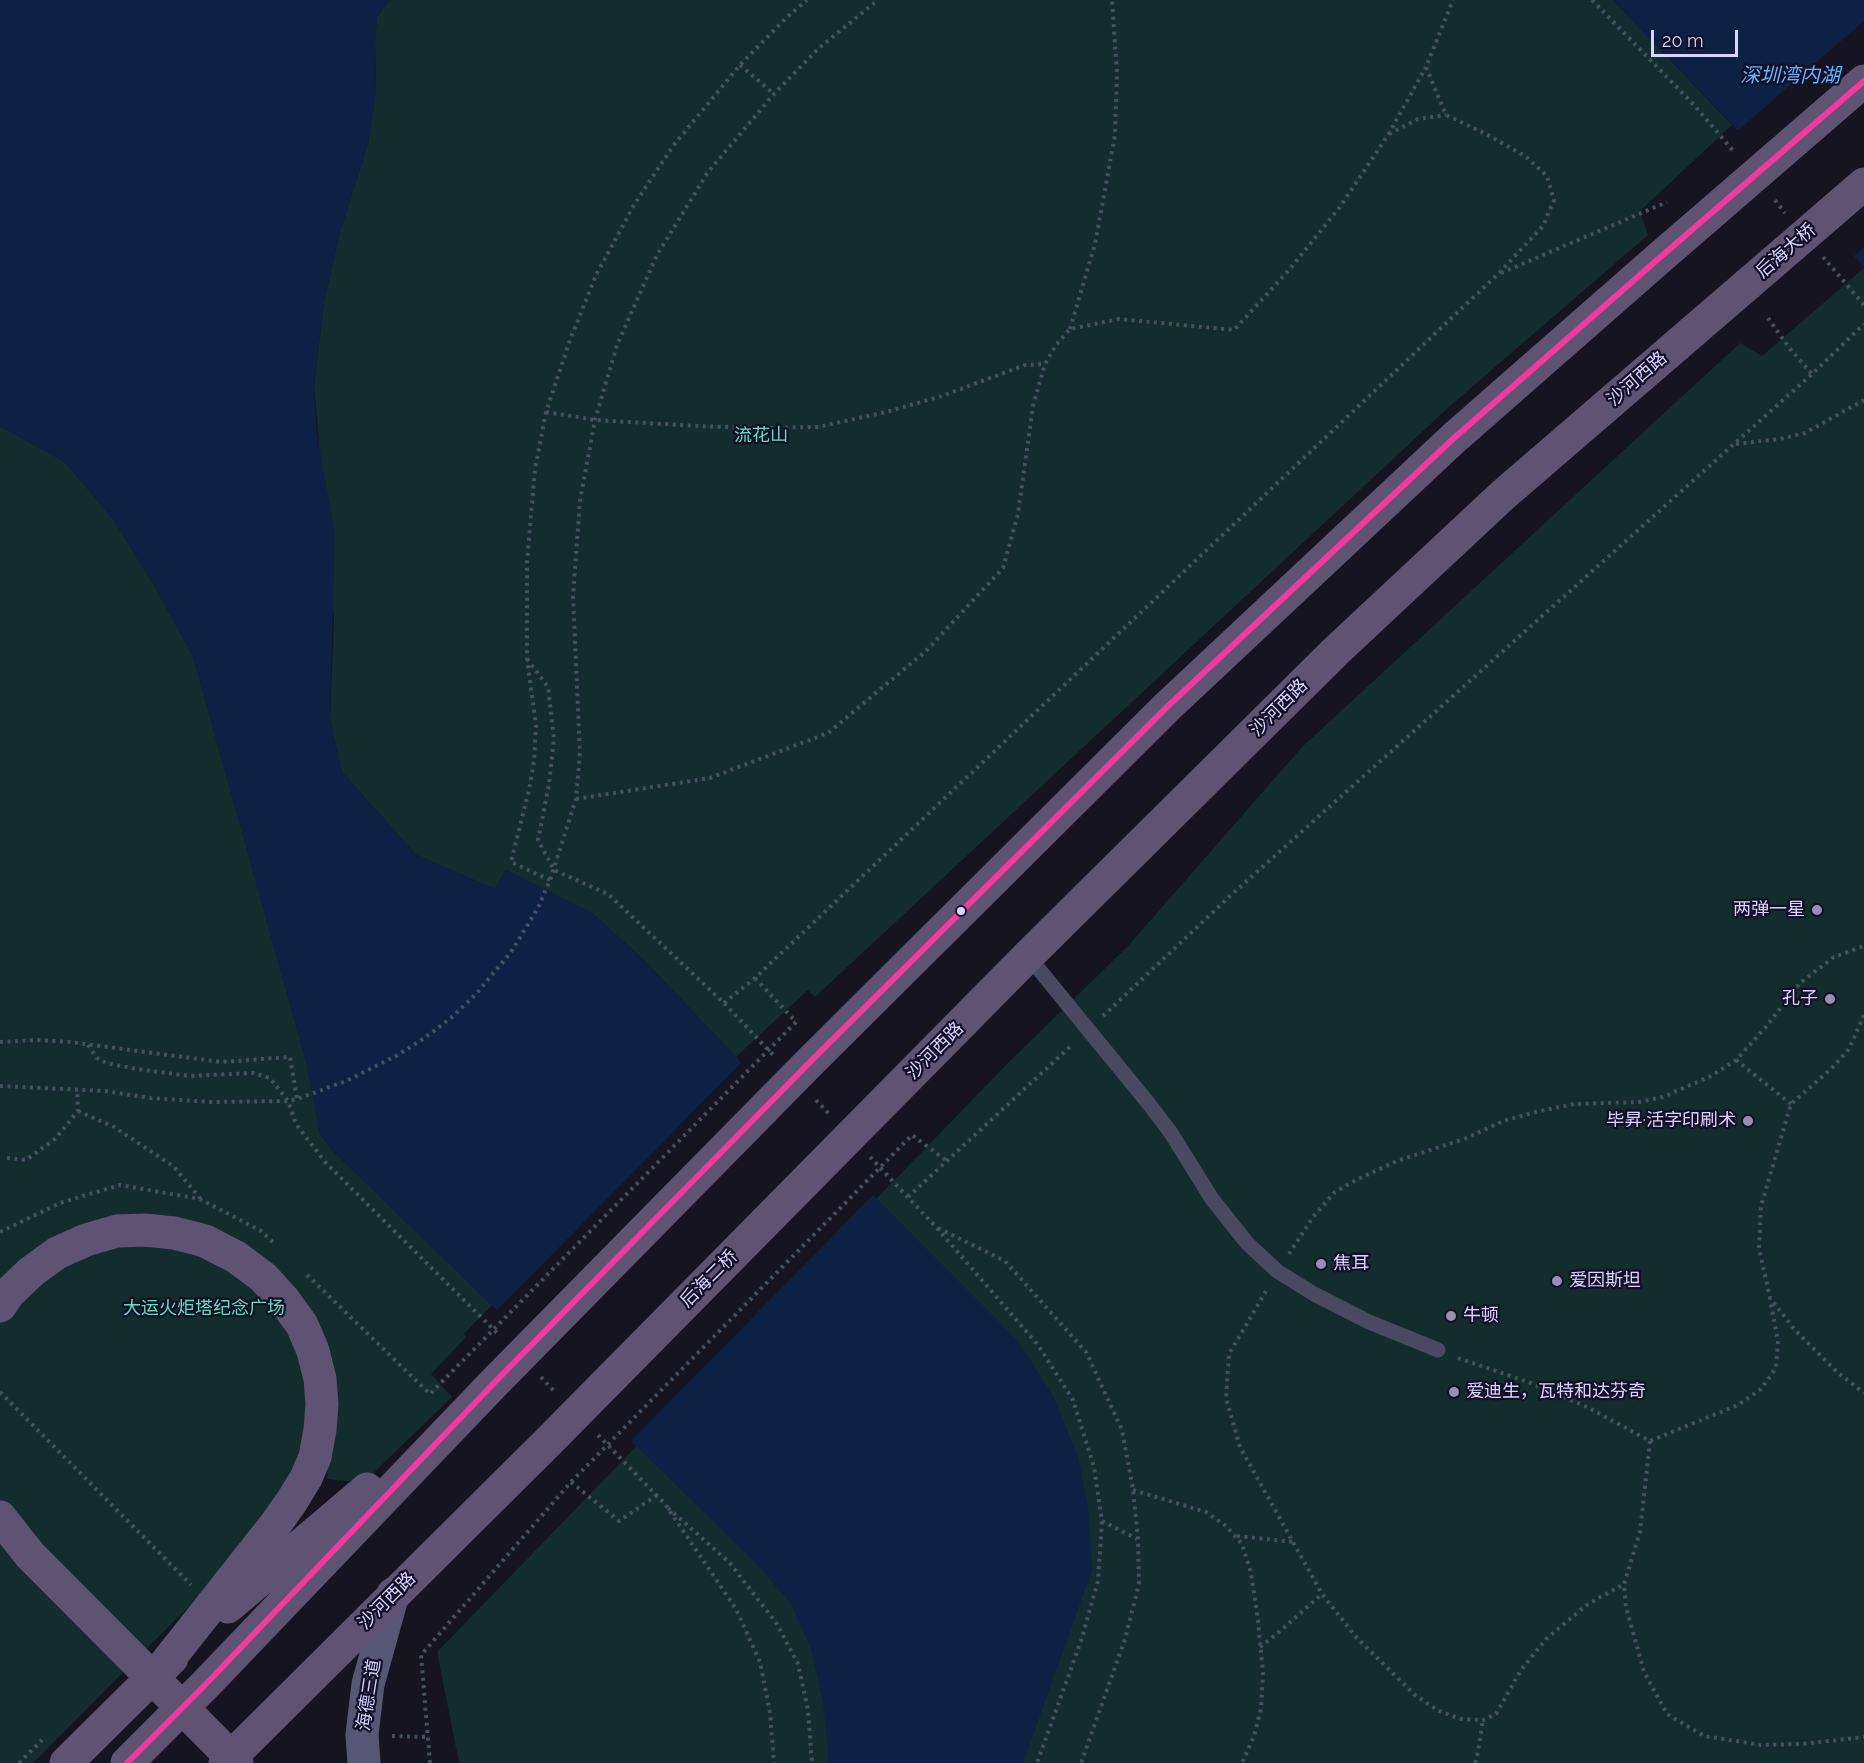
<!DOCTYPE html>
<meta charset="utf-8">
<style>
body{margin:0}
#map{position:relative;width:1864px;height:1763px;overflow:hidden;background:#161421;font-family:Raleway,sans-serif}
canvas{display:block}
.scale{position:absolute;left:1651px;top:30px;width:87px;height:27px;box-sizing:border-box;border:3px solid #d9d4ff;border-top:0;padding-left:8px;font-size:18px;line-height:21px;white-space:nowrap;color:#d9d4ff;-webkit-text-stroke:4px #130f26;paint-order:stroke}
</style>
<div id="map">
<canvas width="1864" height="1763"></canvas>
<div class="scale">20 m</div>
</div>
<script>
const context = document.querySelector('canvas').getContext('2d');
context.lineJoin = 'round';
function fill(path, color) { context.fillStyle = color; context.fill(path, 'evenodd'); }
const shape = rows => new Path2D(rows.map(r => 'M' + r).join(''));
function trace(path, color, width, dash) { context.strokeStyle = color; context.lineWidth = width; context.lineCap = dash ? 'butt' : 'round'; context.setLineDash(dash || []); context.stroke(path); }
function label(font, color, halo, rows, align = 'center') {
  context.font = font + ' Raleway,"Noto Sans SC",sans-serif'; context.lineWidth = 4.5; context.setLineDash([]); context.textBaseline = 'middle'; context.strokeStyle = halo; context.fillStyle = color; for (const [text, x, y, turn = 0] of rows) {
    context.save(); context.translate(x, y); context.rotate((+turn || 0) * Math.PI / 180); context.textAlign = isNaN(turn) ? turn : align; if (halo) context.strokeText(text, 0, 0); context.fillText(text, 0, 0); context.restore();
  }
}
fill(shape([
 [392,0,1613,0,1732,125,1640,211,1648,235,1450,406,815,997,808,990,736,1057,645,961,592,913,506,870,495,889,416,855,342,772,330,719,334,619,314,385,324,302,339,235,368,143,376,90,375,38,377,17,387,3],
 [1864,268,1864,1763,459,1763,437,1652,1008,1063,1128,946,1302,747,1740,343,1762,356],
 [0,426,65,462,113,519,154,585,193,656,307,1065,320,1134,332,1150,492,1305,464,1334,466,1337,431,1374,452,1397,363,1483,327,1479,328,1472,210,1585,33,1763,0,1763]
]), '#132c2d');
fill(shape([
 [0,0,392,0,387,3,377,17,375,38,376,90,368,143,339,235,324,302,314,385,317,435,335,533,330,719,342,772,416,855,495,889,506,870,592,913,645,961,736,1057,1018,1341,1054,1397,1078,1457,1088,1508,1092,1570,1023,1763,828,1763,828,1748,823,1702,811,1649,791,1604,755,1562,332,1150,320,1134,307,1065,193,656,154,585,113,519,65,462,0,426],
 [1613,0,1864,0,1864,267,1733,125]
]), '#0d2144');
fill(shape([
 [1864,21,1864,247,1852,258,1735,133],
 [743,1061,875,1193,629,1443,495,1312]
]), '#161421');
trace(shape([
 [1592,0,1695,106,1735,153],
 [740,65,774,94],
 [1389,134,1418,119,1446,115],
 [1775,200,1785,213],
 [1823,257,1864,305],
 [1501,273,1667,202],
 [1768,318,1790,349,1812,374,1864,324],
 [1070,329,1095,244,1115,135,1117,73,1112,0],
 [546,412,595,420,698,426,757,428,818,427,886,412,942,396,1025,365,1045,364],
 [1736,444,1780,439,1805,433,1864,400],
 [527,659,548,687,554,739,549,784,538,840,554,870,608,894,724,1003,774,1056],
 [576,799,710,778,828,733,926,651,1003,568,1018,514,1033,406,1045,364,1056,345,1070,329,1119,319,1234,330,1289,270,1340,207,1388,135,1426,67],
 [550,880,511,862,529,790,534,761,536,725,527,659,527,562,535,469,546,412,570,340,596,275,634,205,673,146,740,65,786,18,807,0],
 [724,1003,755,978,1498,274,1543,226,1554,200,1547,176,1525,156,1486,134,1446,115,1426,67,1453,0],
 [1864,1015,1849,1049,1832,1068,1791,1104,1761,1206,1759,1248,1770,1298,1795,1330,1837,1372,1864,1393],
 [1103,1016,1230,896,1812,374],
 [0,1042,37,1040,70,1042,221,1062,290,1057,297,1099],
 [88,1045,97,1058,106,1063,137,1069,189,1076,253,1073,270,1078,288,1101,296,1124,325,1162,500,1336],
 [1736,1060,1791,1104],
 [0,1086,105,1091,150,1098,211,1102,288,1101,297,1099,346,1081,396,1056,423,1039,451,1018,476,994,511,952,538,908,550,880,576,799,580,753,573,596,580,501,595,420,617,345,657,255,708,172,774,94,819,48,878,0],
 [816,1100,830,1115],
 [78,1111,114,1127,173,1166,200,1198],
 [870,1157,936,1227,1038,1345,1073,1400,1094,1467,1102,1521,1098,1581,1081,1641,1037,1763],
 [7,1158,26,1160,55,1139,78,1111,77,1090],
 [908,1197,1073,1044],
 [938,1228,1005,1261,1086,1352,1122,1430,1133,1490,1138,1539,1139,1584,1125,1639,1081,1763],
 [0,1232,60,1203,120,1185,200,1199,261,1231,276,1245],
 [1289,1254,1313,1217,1335,1192,1358,1179,1397,1161,1467,1138,1503,1121,1536,1112,1574,1104,1639,1102,1663,1097,1711,1076,1736,1060,1765,1028,1800,983,1834,957,1864,946],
 [307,1275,430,1394,796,1022,755,978],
 [1266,1291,1229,1354,1226,1398,1240,1447,1322,1594,1356,1637,1416,1696,1439,1711,1461,1719,1483,1720,1496,1714,1521,1670,1546,1639,1588,1604,1624,1584],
 [1458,1358,1531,1383,1587,1407,1650,1441,1738,1405,1761,1389,1776,1368,1778,1341,1770,1299],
 [541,1377,554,1391],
 [0,1392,191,1585],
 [598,1435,665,1504,736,1609,760,1662,770,1713,774,1763],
 [1650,1441,1640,1532,1624,1584,1626,1607,1644,1672,1667,1714,1704,1736,1761,1745,1802,1744,1864,1737],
 [571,1482,619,1521,657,1495],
 [1133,1490,1206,1512,1226,1526,1242,1544,1251,1573,1258,1620,1263,1673,1261,1709,1254,1736,1242,1763],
 [668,1508,729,1562,777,1624,798,1664,808,1710,812,1763],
 [1102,1521,1137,1539],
 [1237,1536,1294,1542],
 [1260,1647,1278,1633,1322,1594],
 [392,1736,427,1737],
 [19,1763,42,1740],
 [430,1763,421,1655,571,1482,912,1135,948,1162],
 [1475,1763,1477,1757,1483,1720]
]), '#44505f', 4, [3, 4.5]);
trace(shape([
 [1028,956,1149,1104,1171,1133,1212,1199,1247,1243,1277,1271,1314,1294,1369,1322,1438,1350]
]), '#4a4962', 15);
trace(shape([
 [364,1763,362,1735,368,1684,393,1594]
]), '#575674', 33);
trace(shape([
 [0,1306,9,1293,31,1272,57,1253,86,1240,117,1231,145,1230,174,1233,205,1241,236,1257,263,1277,284,1300,302,1325,313,1351,320,1379,322,1404,320,1430,315,1457,306,1478,292,1501,275,1525,158,1673],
 [0,1517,30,1555,237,1763],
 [228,1607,367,1489],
 [66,1763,172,1658],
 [127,1763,205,1685,493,1384,811,1061,1167,707,1454,438,1657,260,1864,81],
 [225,1763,550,1440,1028,956,1336,651,1503,495,1864,184]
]), '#5e5373', 33);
trace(shape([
 [127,1763,205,1685,493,1384,811,1061,1167,707,1454,438,1657,260,1864,81]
]), '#f13a9d', 6);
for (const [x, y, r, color] of [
 [1817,910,6,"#9591b1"],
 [961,911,5,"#d9d4ff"],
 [1830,999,6,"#9591b1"],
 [1748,1121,6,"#9591b1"],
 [1321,1264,6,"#9591b1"],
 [1557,1281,6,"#9591b1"],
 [1451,1316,6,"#9591b1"],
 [1454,1392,6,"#9591b1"]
]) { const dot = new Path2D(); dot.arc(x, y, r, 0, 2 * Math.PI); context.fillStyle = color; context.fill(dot); trace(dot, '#130f26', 2); }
label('18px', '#d9d4ff', '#130f26', [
 ["后海大桥",1786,251,-41],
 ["沙河西路",1637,379,-41],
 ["沙河西路",1279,708,-45],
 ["沙河西路",935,1051,-45],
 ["后海二桥",709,1279,-45],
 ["沙河西路",387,1601,-45],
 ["海德三道",369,1695,-81]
]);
label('18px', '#5fe0c0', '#130f26', [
 ["流花山",761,436],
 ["大运火炬塔纪念广场",204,1309]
]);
label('18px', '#d9d4ff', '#130f26', [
 ["两弹一星",1805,910,"right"],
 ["孔子",1818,999,"right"],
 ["毕昇·活字印刷术",1736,1121,"right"],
 ["焦耳",1333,1264],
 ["爱因斯坦",1569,1281],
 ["牛顿",1463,1316],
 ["爱迪生，瓦特和达芬奇",1466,1392]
], 'left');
label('italic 20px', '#62b6ff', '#130f26', [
 ["深圳湾内湖",1790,76]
]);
</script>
